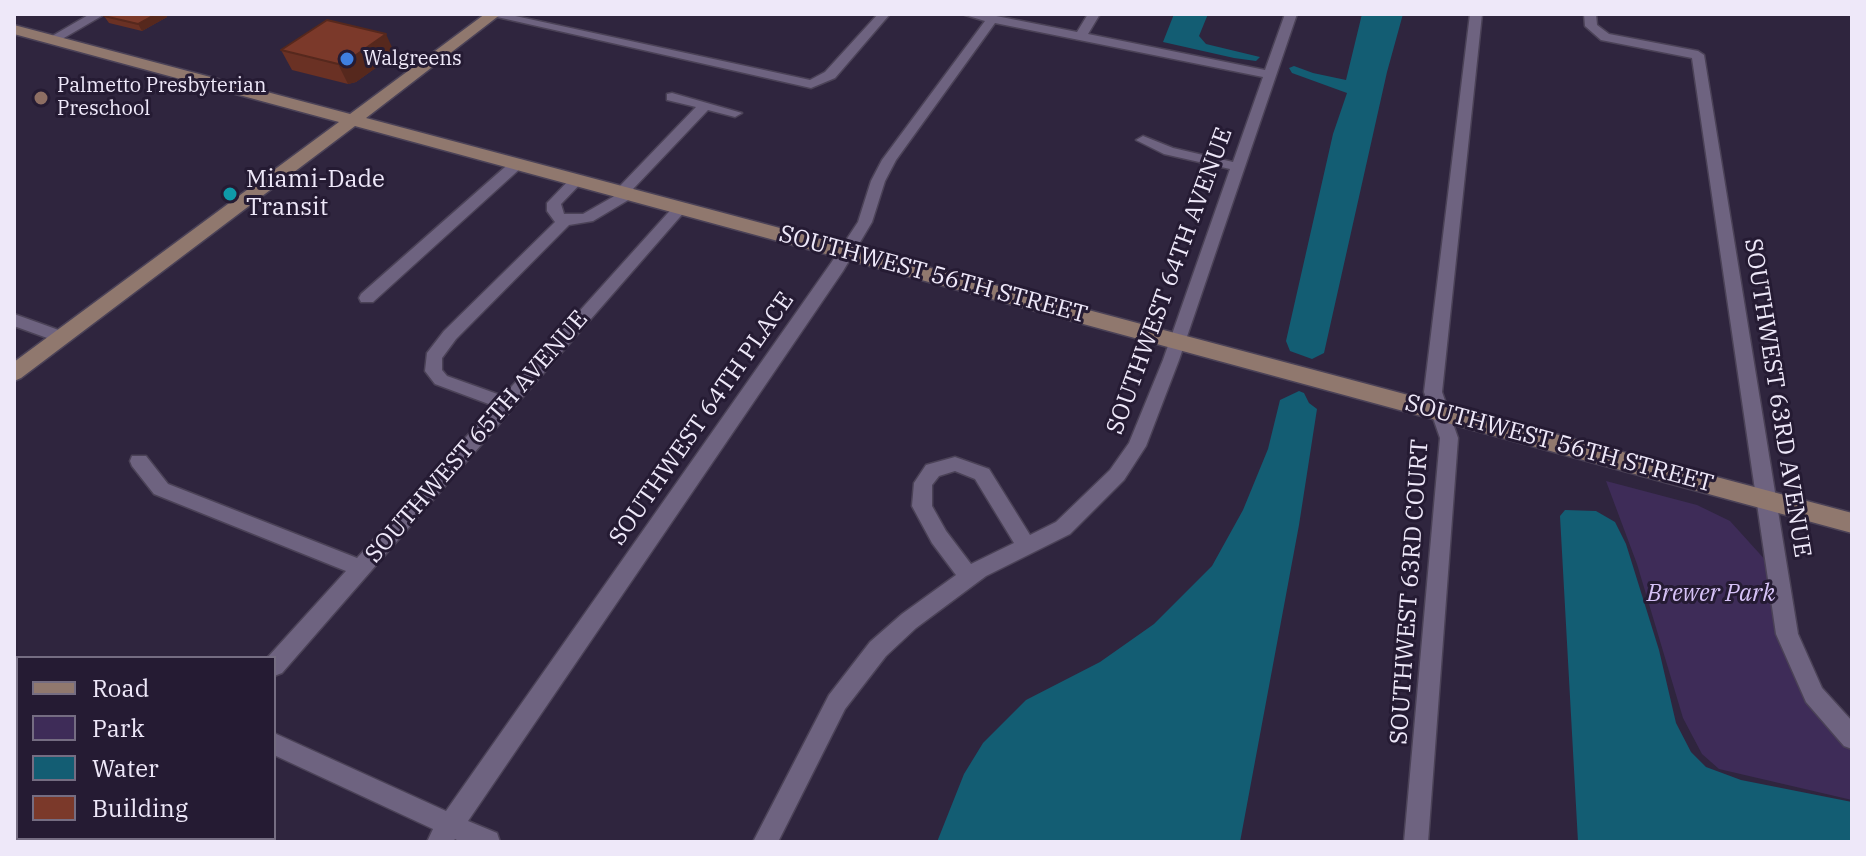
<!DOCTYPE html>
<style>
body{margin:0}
#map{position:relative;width:1866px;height:856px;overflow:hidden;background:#2f253e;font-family:"IBM Plex Serif",serif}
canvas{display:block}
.frame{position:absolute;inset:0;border:16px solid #eee8f9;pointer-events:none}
.legend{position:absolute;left:16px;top:656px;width:260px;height:184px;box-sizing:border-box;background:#251b33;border:2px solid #756d82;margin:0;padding:10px 14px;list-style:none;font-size:24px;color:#eee8f9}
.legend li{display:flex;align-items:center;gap:16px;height:40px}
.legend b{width:40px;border:2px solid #756d82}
</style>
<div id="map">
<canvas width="1866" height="856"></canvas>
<div class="frame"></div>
<ul class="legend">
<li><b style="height:10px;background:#90786e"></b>Road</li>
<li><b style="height:22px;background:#3e2c58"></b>Park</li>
<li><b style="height:22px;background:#135d73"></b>Water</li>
<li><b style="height:22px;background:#7b392a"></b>Building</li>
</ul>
</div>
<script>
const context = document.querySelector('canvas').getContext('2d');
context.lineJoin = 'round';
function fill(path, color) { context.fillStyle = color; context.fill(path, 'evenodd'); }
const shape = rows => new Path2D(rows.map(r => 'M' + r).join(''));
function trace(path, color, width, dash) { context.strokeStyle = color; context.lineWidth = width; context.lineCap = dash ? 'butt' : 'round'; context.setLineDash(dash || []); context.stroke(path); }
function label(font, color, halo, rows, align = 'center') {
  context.font = font + ' "IBM Plex Serif",serif'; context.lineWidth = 6; context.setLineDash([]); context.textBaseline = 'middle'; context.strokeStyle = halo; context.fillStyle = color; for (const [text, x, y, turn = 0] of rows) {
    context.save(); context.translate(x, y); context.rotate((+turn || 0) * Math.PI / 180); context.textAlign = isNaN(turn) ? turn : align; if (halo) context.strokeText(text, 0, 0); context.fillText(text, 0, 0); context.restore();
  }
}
fill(shape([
 [1606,481,1697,505,1730,521,1768,563,1780,636,1797,682,1808,701,1852,750,1852,800,1719,769,1702,754,1683,718,1637,564]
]), '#3e2c58');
fill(shape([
 [1174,14,1208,14,1199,36,1206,44,1260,57,1256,61,1234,58,1163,42],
 [1362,14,1403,14,1387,72,1324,353,1312,359,1290,351,1286,341,1333,134,1347,93,1292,73,1289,68,1294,66,1313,73,1346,80],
 [1299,391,1304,393,1309,403,1317,409,1299,525,1240,842,937,842,964,774,983,743,1026,700,1100,662,1154,624,1212,566,1243,510,1268,449,1280,400],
 [1565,510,1596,511,1615,522,1626,544,1659,650,1676,723,1691,752,1706,767,1741,780,1852,802,1852,842,1578,842,1560,516]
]), '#135d73');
const minor = shape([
 [90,14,105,14,57,42,47,39,90,14],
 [484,14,506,14,810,80,825,72,878,14,890,14,835,78,811,88,484,14],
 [962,14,986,14,1077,32,1088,14,1100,14,1088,34,1265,70,1285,14,1297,14,1179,360,1146,446,1124,480,1070,534,986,576,916,628,886,656,845,709,778,842,753,842,829,695,870,642,902,614,956,575,932,543,912,506,914,483,926,465,955,457,989,469,1030,535,1056,522,1110,470,1129,443,1163,360,1230,169,1164,154,1136,140,1143,136,1173,148,1233,162,1263,77,995,23,896,160,885,181,872,222,843,271,468,821,497,833,500,842,461,842,455,839,453,842,427,842,433,829,274,755,274,733,446,811,831,263,858,222,871,181,882,160,985,21,962,14],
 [955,471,975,479,1014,543,971,564,946,531,932,506,932,485,939,476,955,471],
 [1470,14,1482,14,1442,392,1458,438,1428,842,1404,842,1440,438,1424,392,1470,14],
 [1584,14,1596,14,1597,25,1609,34,1698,51,1704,55,1798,634,1822,688,1852,721,1852,749,1844,746,1806,702,1776,634,1692,58,1601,40,1585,26,1584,14],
 [672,93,742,113,735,117,708,110,633,189,637,193,635,196,593,221,569,225,456,339,442,358,442,370,447,376,503,396,676,204,686,204,686,210,282,673,274,676,274,658,267,658,346,571,154,494,132,466,130,461,132,456,146,456,168,484,357,558,494,406,435,384,425,371,427,353,444,331,555,222,547,211,547,203,573,176,583,176,585,179,561,204,564,214,583,214,618,194,618,188,696,107,667,100,667,94,672,93],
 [518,159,525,163,523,166,373,302,361,302,359,298,361,294,513,160,518,159],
 [14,314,67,333,69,337,61,343,14,326,14,314],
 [14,830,18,831,18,838,25,838,27,842,14,842,14,830],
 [107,838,133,838,131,842,105,842,107,838]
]);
const secondary = shape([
 [485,14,501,14,366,118,1852,513,1852,533,355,126,21,378,14,381,14,362,339,122,14,34,14,25,350,114,485,14]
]);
trace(minor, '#4b4257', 3);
trace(secondary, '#4b4257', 3);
fill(minor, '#6e6380');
fill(secondary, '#90786e');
fill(shape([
 [108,14,165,14,167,17,142,31,109,23,104,16],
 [281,50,395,54,356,82,348,84,292,70]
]), '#6a3124');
fill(shape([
 [156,14,165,14,167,17,142,31,138,24],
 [386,34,395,54,356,82,348,84,338,64]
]), '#56281d');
const building = shape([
 [108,14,156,14,138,24,104,16,108,14],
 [327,20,386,34,346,62,338,64,281,50,327,20]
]);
fill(building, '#7b392a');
trace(building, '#56281d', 2);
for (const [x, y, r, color] of [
 [347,59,8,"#3f7fe0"],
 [41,98,8,"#8d6e63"],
 [230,194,8,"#0f9aa8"]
]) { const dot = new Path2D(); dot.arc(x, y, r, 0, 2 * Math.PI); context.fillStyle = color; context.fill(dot); trace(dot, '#251b33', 3); }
label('20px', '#eee8f9', '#251b33', [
 ["Walgreens",363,59],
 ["Palmetto Presbyterian",57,86],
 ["Preschool",57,109]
], 'left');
label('24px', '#eee8f9', '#251b33', [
 ["Miami-Dade",246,180],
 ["Transit",246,208]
], 'left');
label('24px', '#eee8f9', '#251b33', [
 ["SOUTHWEST 56TH STREET",933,275,15],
 ["SOUTHWEST 64TH AVENUE",1170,281,-70],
 ["SOUTHWEST 63RD AVENUE",1777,398,81],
 ["SOUTHWEST 64TH PLACE",702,419,-55],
 ["SOUTHWEST 65TH AVENUE",477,437,-49],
 ["SOUTHWEST 56TH STREET",1559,444,15],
 ["SOUTHWEST 63RD COURT",1410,592,-86]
]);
label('italic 24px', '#d6c2f7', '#251b33', [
 ["Brewer Park",1711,594]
]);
</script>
